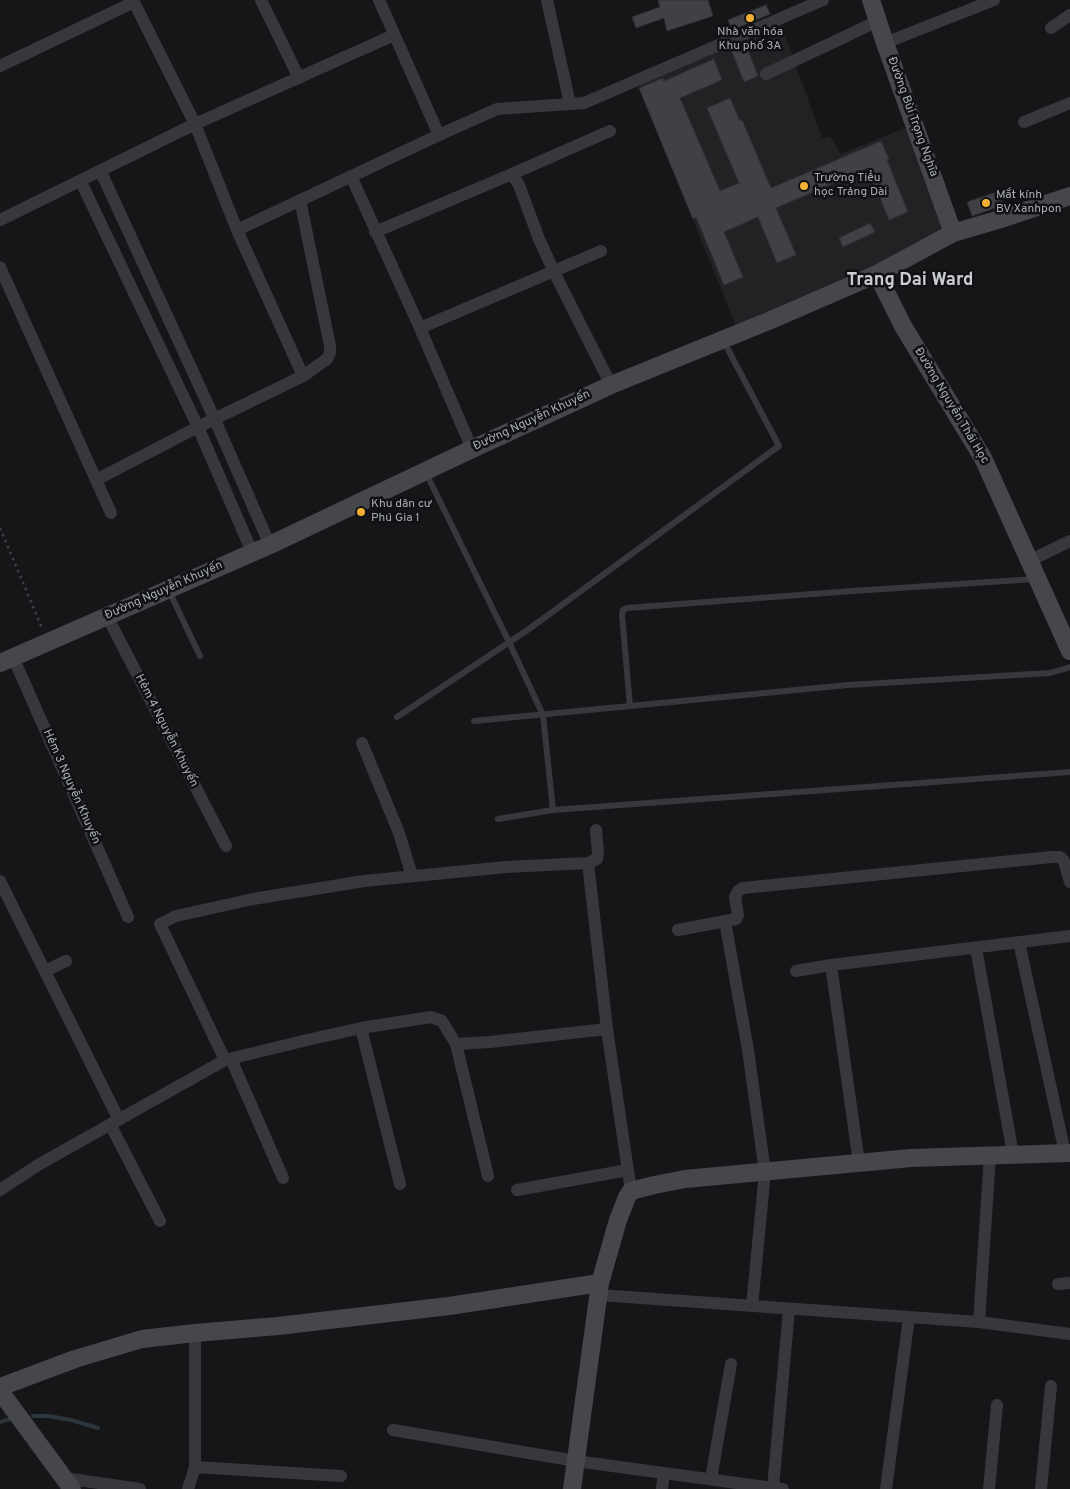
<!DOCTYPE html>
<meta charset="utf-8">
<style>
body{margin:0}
canvas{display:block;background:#161618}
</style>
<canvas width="1070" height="1489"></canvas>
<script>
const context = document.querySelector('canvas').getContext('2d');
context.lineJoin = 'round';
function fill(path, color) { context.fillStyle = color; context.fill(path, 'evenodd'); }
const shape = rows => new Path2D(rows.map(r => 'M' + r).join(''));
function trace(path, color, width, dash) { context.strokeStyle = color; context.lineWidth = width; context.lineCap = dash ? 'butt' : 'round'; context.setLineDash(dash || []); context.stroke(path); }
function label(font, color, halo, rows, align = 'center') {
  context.font = font + ' Overpass,sans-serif'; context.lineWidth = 5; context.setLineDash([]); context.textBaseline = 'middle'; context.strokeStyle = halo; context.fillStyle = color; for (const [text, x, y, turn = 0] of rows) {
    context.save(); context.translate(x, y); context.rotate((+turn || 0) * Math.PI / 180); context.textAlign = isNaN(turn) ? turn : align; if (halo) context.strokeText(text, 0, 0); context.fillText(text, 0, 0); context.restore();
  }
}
fill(shape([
 [780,22,822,138,830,137,841,154,907,127,944,229,872,267,736,326,637,82]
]), '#222225');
trace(shape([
 [33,1416,49,1416,71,1420,98,1428],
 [0,1422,10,1419]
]), '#2c353c', 4);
const building = shape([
 [658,0,708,0,713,16,667,31,664,18,636,28,632,17,660,7,658,0],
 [766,5,770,14,732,30,728,20,766,5],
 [745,42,758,76,744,82,731,49,745,42],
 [714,59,722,80,680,98,720,191,739,183,707,108,730,98,740,121,742,120,771,188,881,141,889,159,887,160,908,212,889,220,868,168,776,208,796,255,777,263,758,217,724,232,743,277,724,285,696,217,693,219,639,88,663,78,664,81,714,59],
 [1000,191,1004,205,972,216,967,202,1000,191],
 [870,223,875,232,843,247,839,238,870,223]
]);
fill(building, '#404145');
trace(building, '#303034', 1);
trace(shape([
 [0,528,42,628]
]), '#3d3f44', 2.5, [2.5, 4]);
trace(shape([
 [426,473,509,642,543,715,553,810,1070,772],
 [169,591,200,656],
 [630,706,622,615,623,610,627,608,852,591,1036,579],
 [397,717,529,629,779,446,723,340],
 [474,721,848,685,1050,673,1070,667],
 [498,819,553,810]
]), '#37383d', 6);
trace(shape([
 [133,0,195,124,237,230,303,376],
 [261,0,299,78],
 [379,0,439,135],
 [547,0,570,104],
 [1051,28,1070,15],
 [885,43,994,0],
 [0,66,134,2],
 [766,74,878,21],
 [1024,122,1070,103],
 [101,172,215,420,270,545],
 [512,174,519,185,539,239,554,272,611,385],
 [351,176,420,328,472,449],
 [81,182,198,427,252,552],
 [0,220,195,124,394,35],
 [237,230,439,135,497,109,584,103,823,0],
 [375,232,512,174,610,131],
 [0,267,111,513],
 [420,328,601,251],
 [96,480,198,427,303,376,327,359,330,353,330,346,300,200],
 [1029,561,1070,541],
 [107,616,226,846],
 [13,657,128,917],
 [362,743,399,833,412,876],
 [588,863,607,1029,631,1191],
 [0,881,119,1120],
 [725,921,748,1050,765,1172,752,1306],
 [678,930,736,919,738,915,735,897,738,891,743,888,1052,857,1060,857,1064,861,1070,882],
 [1019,942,1065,1153],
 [976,948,1013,1154],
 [831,965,859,1163],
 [45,971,66,961],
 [796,971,831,965,1070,936],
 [361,1028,400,1184],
 [456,1044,488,1176],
 [231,1059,283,1178],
 [225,1060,160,924,176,916,253,899,364,881,506,867,588,863,597,859,598,853,596,830],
 [110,1124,160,1221],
 [0,1190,38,1165,225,1060,307,1040,361,1028,431,1017,442,1021,456,1044,490,1042,607,1029],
 [517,1190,628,1170],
 [1058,1284,1070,1283],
 [599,1295,979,1322,990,1155],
 [979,1322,1070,1334],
 [195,1333,195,1467,341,1476],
 [393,1430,576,1461,773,1488],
 [64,1478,140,1489],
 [711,1479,731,1364],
 [188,1489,195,1467],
 [662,1489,664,1473],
 [783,1489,773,1488,789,1309],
 [886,1489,909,1317],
 [989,1489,997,1405],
 [1041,1489,1051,1386]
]), '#37383d', 12);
trace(shape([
 [871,0,885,43,953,233],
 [877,274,903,326,983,458,1070,651],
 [0,663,270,545,472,449,611,385,771,320,877,274,953,233,1004,218,1070,196],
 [0,1387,75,1359,142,1339,195,1333,278,1326,449,1306,600,1283],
 [0,1391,72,1489],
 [572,1489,600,1283,618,1220,627,1197,631,1191,654,1185,685,1179,911,1158,1070,1153]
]), '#45474d', 18);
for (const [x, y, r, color] of [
 [750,18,5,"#f2b134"],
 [804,186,5,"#f2b134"],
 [986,203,5,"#f2b134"],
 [361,512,5,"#f2b134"]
]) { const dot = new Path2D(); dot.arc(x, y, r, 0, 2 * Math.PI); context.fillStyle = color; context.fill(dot); trace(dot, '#111113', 2); }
label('12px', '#a8adb8', '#111113', [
 ["Nhà văn hóa",750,33,"center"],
 ["Khu phố 3A",750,47,"center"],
 ["Trường Tiểu",814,179],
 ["học Trảng Dài",814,193],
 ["Mắt kính",996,196],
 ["BV Xanhpon",996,210],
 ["Khu dân cư",371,505],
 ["Phú Gia 1",371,519]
], 'left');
label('12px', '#a8adb8', '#111113', [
 ["Đường Bùi Trọng Nghĩa",912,117,70],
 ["Đường Nguyễn Thái Học",951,406,59],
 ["Đường Nguyễn Khuyến",532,421,-25],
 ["Đường Nguyễn Khuyến",164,591,-24],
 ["Hẻm 4 Nguyễn Khuyến",166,731,63],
 ["Hẻm 3 Nguyễn Khuyến",71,787,66]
]);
label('bold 18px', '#c9ccd4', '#111113', [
 ["Trang Dai Ward",910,281]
]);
</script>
